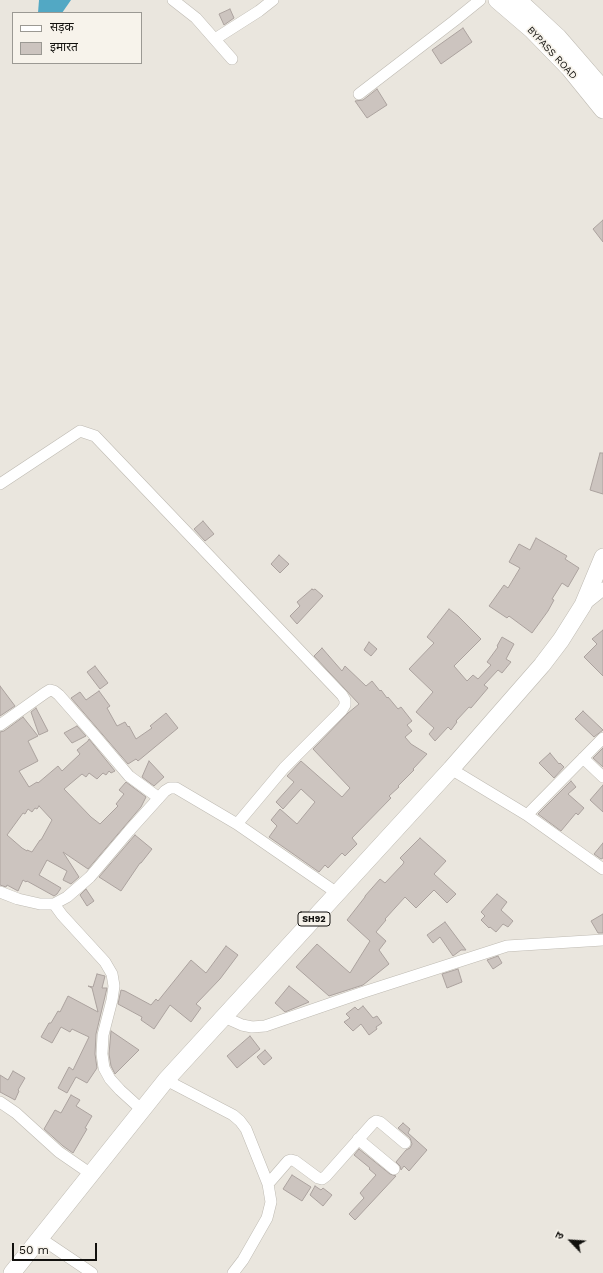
<!DOCTYPE html>
<meta charset="utf-8">
<style>
body{margin:0}
#map{position:relative;width:603px;height:1273px;overflow:hidden;background:#eae6de;font-family:"Work Sans","Noto Sans Devanagari",sans-serif}
canvas{display:block}
.legend{position:absolute;left:12px;top:12px;width:130px;height:52px;box-sizing:border-box;background:#f7f3eb;border:1px solid #9b9993;margin:0;padding:5px 7px;list-style:none;font-size:12px;color:#12110e}
.legend li{display:flex;align-items:center;gap:8px;height:20px}
.legend b{width:20px;border:1px solid #9b9993}
.north{position:absolute;left:551px;top:1221px;width:40px;height:40px;-webkit-text-stroke:3px #f7f3eb;paint-order:stroke;rotate:295deg;font-size:11px;font-weight:700;line-height:16px;text-align:center;color:#12110e}
.north::after{content:'';display:block;margin:auto;width:14px;height:18px;background:#12110e;clip-path:polygon(50% 0,100% 100%,50% 72%,0 100%)}
.scale{position:absolute;left:12px;top:1243px;width:85px;height:18px;box-sizing:border-box;border:2px solid #12110e;border-top:0;padding-left:5px;font-size:12px;line-height:14px;white-space:nowrap;color:#12110e;-webkit-text-stroke:3px #f7f3eb;paint-order:stroke}
</style>
<div id="map">
<canvas width="603" height="1273"></canvas>
<ul class="legend">
<li><b style="height:5px;background:#fff"></b>सड़क</li>
<li><b style="height:11px;background:#ccc4bf"></b>इमारत</li>
</ul>
<div class="north">उ</div>
<div class="scale">50 m</div>
</div>
<script>
const context = document.querySelector('canvas').getContext('2d');
context.lineJoin = 'round';
function fill(path, color) { context.fillStyle = color; context.fill(path, 'evenodd'); }
const shape = rows => new Path2D(rows.map(r => 'M' + r).join(''));
function trace(path, color, width, dash) { context.strokeStyle = color; context.lineWidth = width; context.lineCap = dash ? 'butt' : 'round'; context.setLineDash(dash || []); context.stroke(path); }
function label(font, color, halo, rows, align = 'center') {
  context.font = font + ' "Work Sans",sans-serif'; context.lineWidth = 3.5; context.setLineDash([]); context.textBaseline = 'middle'; context.strokeStyle = halo; context.fillStyle = color; for (const [text, x, y, turn = 0] of rows) {
    context.save(); context.translate(x, y); context.rotate((+turn || 0) * Math.PI / 180); context.textAlign = isNaN(turn) ? turn : align; if (halo) context.strokeText(text, 0, 0); context.fillText(text, 0, 0); context.restore();
  }
}
fill(shape([
 [39,0,71,0,62,13,38,13]
]), '#52a8c4');
const building = shape([
 [230,9,234,18,224,25,219,14,230,9],
 [463,28,472,42,441,64,432,50,463,28],
 [377,89,387,105,367,118,355,101,363,100,377,89],
 [603,220,603,242,593,229,603,220],
 [600,453,603,453,603,494,590,490,600,453],
 [203,521,214,534,205,541,194,529,203,521],
 [536,538,567,556,565,559,579,568,568,587,562,583,552,599,554,600,548,611,532,633,509,616,507,618,489,606,504,585,508,588,520,568,509,562,519,544,530,550,536,538],
 [279,555,289,564,280,573,271,564,279,555],
 [312,589,313,590,315,589,323,596,297,624,290,616,300,606,297,602,312,589],
 [449,609,458,616,481,639,454,666,467,681,473,675,478,679,491,665,487,662,498,647,497,646,502,637,514,644,506,659,511,662,502,673,498,670,484,685,488,688,471,708,469,707,456,721,457,722,451,730,448,727,435,741,429,734,434,728,416,712,433,692,409,669,434,643,427,637,449,609],
 [603,630,603,676,584,657,597,644,592,639,603,630],
 [369,642,377,649,371,656,364,650,369,642],
 [322,648,342,671,345,666,366,686,372,681,380,691,381,690,387,698,388,697,398,709,401,707,412,721,407,725,412,731,405,737,411,744,427,754,413,769,414,770,398,786,399,787,389,796,391,798,352,838,357,844,345,856,342,853,328,868,325,865,319,872,269,837,277,826,271,820,280,809,297,824,315,802,301,789,283,809,276,802,294,782,287,776,301,761,342,797,350,788,313,749,348,713,359,704,314,656,322,648],
 [95,666,108,683,100,689,87,672,95,666],
 [0,686,15,706,0,716,0,686],
 [99,691,110,706,107,708,117,726,125,722,128,727,129,726,136,739,152,728,150,726,166,713,178,728,138,761,136,759,128,764,71,698,80,692,86,700,99,691],
 [36,708,48,731,39,735,31,712,36,708],
 [583,711,603,730,594,737,575,719,583,711],
 [23,717,38,736,28,741,38,761,19,771,29,787,37,782,38,783,58,766,62,771,80,754,77,750,88,741,89,739,115,771,111,773,109,771,106,775,103,773,97,779,89,773,86,777,82,774,64,789,91,817,100,824,118,806,116,804,124,794,119,790,126,782,146,797,141,807,88,869,63,852,79,877,71,884,63,880,67,871,47,860,39,875,61,888,57,894,54,896,27,881,26,882,23,880,18,891,7,885,6,887,0,885,0,732,4,731,23,717],
 [39,806,52,820,41,840,40,840,32,852,27,850,27,851,22,848,7,835,23,813,25,814,28,809,32,812,35,808,37,809,39,806],
 [77,726,86,736,72,743,64,733,77,726],
 [603,748,603,767,593,758,603,748],
 [550,753,559,764,560,763,564,767,554,778,539,763,550,753],
 [149,761,164,777,154,786,142,777,149,761],
 [571,781,576,787,568,794,584,808,578,815,576,813,561,831,538,814,571,781],
 [603,785,603,812,590,800,603,785],
 [135,835,152,849,141,863,140,863,121,891,99,877,135,835],
 [420,838,446,861,434,874,456,894,447,903,434,890,416,908,405,897,385,919,386,920,376,932,386,941,379,950,389,964,363,985,329,996,296,967,317,944,350,973,370,941,347,920,365,897,365,896,380,879,385,883,403,864,404,862,400,858,420,838],
 [603,843,603,858,601,859,594,854,603,843],
 [86,889,94,901,87,906,80,895,86,889],
 [497,894,507,902,501,910,513,921,508,927,503,924,496,932,490,927,489,928,481,920,485,916,481,912,497,894],
 [603,914,603,933,598,933,591,921,603,914],
 [445,922,466,950,461,950,453,956,440,937,433,943,427,935,445,922],
 [226,946,238,955,220,979,196,1004,201,1008,191,1022,170,1005,154,1029,141,1020,142,1017,118,1004,121,990,125,991,151,1005,156,999,158,1001,191,960,206,973,226,946],
 [498,956,502,963,493,969,487,960,498,956],
 [458,969,462,982,447,988,442,974,458,969],
 [97,974,105,976,102,988,107,988,96,1034,95,1054,97,1068,87,1083,76,1077,67,1093,58,1088,69,1067,73,1070,89,1037,72,1029,70,1032,61,1027,52,1043,41,1037,49,1023,51,1023,58,1011,60,1012,68,996,98,1012,92,988,88,986,93,987,97,974],
 [289,986,309,1002,285,1012,275,1003,289,986],
 [363,1006,373,1018,377,1016,382,1023,376,1027,377,1029,369,1035,361,1024,353,1031,344,1022,350,1018,346,1014,355,1007,358,1010,363,1006],
 [111,1031,139,1050,115,1074,111,1066,109,1054,111,1031],
 [250,1036,260,1049,237,1068,227,1056,250,1036],
 [265,1050,272,1058,264,1065,257,1057,265,1050],
 [13,1071,25,1078,18,1090,19,1091,15,1100,0,1092,0,1075,8,1080,13,1071],
 [71,1095,80,1100,76,1106,92,1116,85,1128,87,1129,73,1153,63,1146,44,1129,55,1110,61,1113,71,1095],
 [403,1123,410,1129,408,1133,427,1150,409,1171,404,1166,401,1170,400,1166,396,1162,406,1150,410,1148,412,1144,410,1138,398,1128,403,1123],
 [359,1149,390,1174,396,1176,355,1220,349,1214,364,1198,360,1193,376,1175,369,1169,370,1168,354,1155,359,1149],
 [292,1175,311,1187,302,1201,283,1189,292,1175],
 [315,1186,321,1190,323,1188,332,1195,323,1206,310,1195,315,1186]
]);
fill(building, '#ccc4bf');
trace(building, '#aba29e', 1);
const minor = shape([
 [173,0,196,18,232,59],
 [215,39,259,11,273,0],
 [359,94,454,21,480,0],
 [0,484,80,431,95,436,342,695,345,700,345,705,342,710,284,768,237,824],
 [0,725,45,693,50,690,54,691,59,695,95,736,129,776,159,798],
 [583,758,603,777],
 [451,769,527,815,603,869],
 [527,815,603,738],
 [0,892,18,899,40,904,54,904,67,897,90,877,129,831,165,791,170,788,176,788,237,824,337,893],
 [54,904,62,915,105,962,112,974,114,986,112,1000,103,1035,102,1054,104,1068,110,1079,120,1090,142,1110],
 [224,1017,242,1025,252,1027,265,1026,364,992,507,946,603,940],
 [166,1080,233,1115,240,1121,246,1129,268,1184,271,1202,267,1218,243,1260,233,1273],
 [0,1102,16,1113,59,1152,91,1174],
 [358,1139,394,1169],
 [268,1184,288,1161,291,1160,295,1161,318,1178,322,1179,326,1176,373,1123,376,1121,380,1122,405,1143],
 [40,1238,92,1273]
]);
const tertiary = shape([
 [583,605,603,589]
]);
const primary = shape([
 [497,0,532,30,569,68,603,110],
 [518,0,558,37,603,89],
 [12,1273,166,1080,451,769,542,665,561,640,583,605,603,557]
]);
trace(minor, '#bebab2', 12);
trace(tertiary, '#bebab2', 14);
trace(primary, '#bebab2', 18);
trace(minor, '#fff', 11);
trace(tertiary, '#fff', 13);
trace(primary, '#fff', 17);
for (const [x, y, w] of [
 [314,919,32]
]) { const box = new Path2D(); box.roundRect(x - w / 2, y - 7, w, 14, 3); context.fillStyle = '#f7f3eb'; context.fill(box); trace(box, '#12110e', 1); }
label('bold 9px', '#12110e', null, [
 ["SH92",314,919]
]);
label('10px', '#12110e', '#f7f3eb', [
 ["BYPASS ROAD",552,53,47]
]);
</script>
